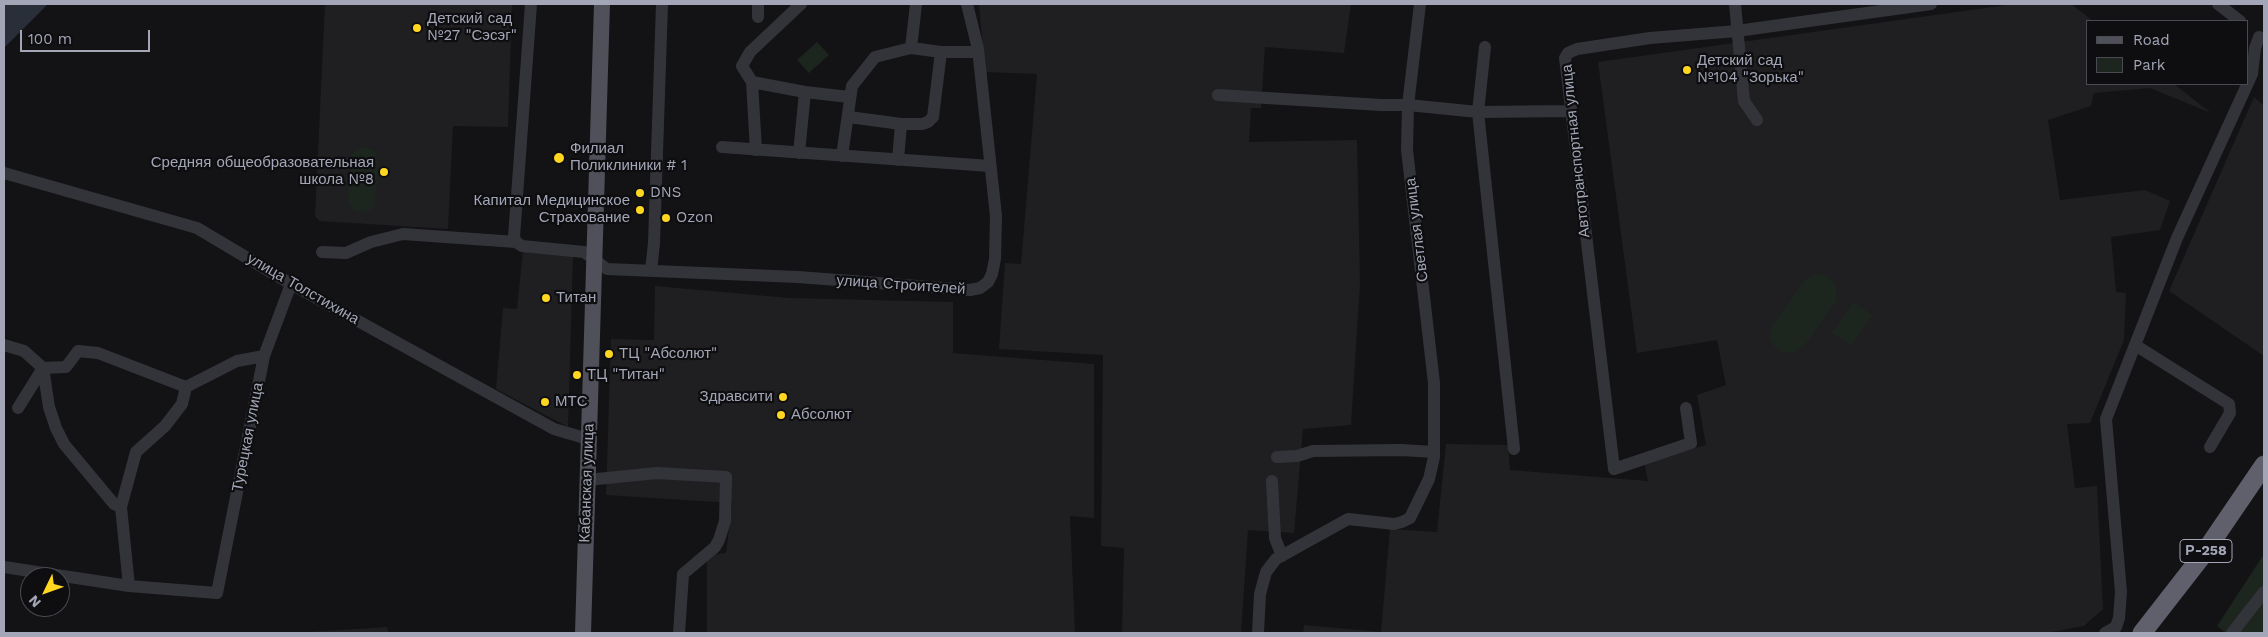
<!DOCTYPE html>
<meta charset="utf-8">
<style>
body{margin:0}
#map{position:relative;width:2268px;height:637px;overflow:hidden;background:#131315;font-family:"Work Sans",sans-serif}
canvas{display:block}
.frame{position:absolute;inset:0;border:5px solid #a3a6b6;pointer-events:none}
.legend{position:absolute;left:2086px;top:20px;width:162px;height:65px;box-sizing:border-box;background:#0e0e10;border:1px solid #4a4b52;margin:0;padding:6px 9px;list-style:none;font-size:15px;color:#a3a6b6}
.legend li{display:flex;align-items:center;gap:10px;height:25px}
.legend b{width:25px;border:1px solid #4a4b52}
.north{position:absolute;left:20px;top:567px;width:50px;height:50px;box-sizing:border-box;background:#0e0e10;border:1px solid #4a4b52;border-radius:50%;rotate:228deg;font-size:14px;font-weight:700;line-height:20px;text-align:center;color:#a3a6b6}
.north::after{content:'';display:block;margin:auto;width:18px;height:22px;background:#ffd720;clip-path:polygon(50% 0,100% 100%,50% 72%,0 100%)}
.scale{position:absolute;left:20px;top:30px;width:130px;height:22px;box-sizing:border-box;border:2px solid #a3a6b6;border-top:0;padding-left:6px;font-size:15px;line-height:18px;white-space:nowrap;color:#a3a6b6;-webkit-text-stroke:4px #0e0e10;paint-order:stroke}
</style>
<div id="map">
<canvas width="2268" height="637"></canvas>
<div class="frame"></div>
<ul class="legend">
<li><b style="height:6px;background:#4f5059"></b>Road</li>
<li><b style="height:14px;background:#1d251f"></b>Park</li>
</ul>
<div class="north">N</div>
<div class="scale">100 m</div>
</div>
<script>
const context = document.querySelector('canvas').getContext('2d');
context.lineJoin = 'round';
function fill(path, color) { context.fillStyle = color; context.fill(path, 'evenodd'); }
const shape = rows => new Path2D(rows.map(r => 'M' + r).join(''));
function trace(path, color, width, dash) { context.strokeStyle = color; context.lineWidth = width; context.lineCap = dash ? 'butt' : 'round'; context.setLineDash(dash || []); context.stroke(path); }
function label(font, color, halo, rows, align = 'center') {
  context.font = font + ' "Work Sans",sans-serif'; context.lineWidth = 4.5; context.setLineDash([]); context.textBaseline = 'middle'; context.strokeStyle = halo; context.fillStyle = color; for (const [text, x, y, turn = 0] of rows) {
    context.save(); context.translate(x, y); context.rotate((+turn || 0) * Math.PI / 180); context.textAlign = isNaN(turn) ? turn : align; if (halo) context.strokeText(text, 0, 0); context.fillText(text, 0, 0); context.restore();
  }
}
fill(shape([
 [325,4,512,4,508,127,453,126,448,229,319,221,315,216],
 [979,4,1351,4,1344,53,1265,47,1261,108,1251,108,1249,142,1357,140,1360,284,1351,425,1303,429,1294,533,1248,530,1241,633,1122,633,1124,548,1101,546,1103,355,999,349,1005,263,1021,264,1037,74,985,72],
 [2014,4,2071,4,2093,21,2087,21,2087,84,2174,84,2211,113,2150,88,2094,93,2091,106,2048,120,2060,200,2145,190,2170,201,2160,230,2111,237,2116,292,2126,293,2124,340,2090,423,2067,424,2075,488,2097,486,2103,609,2084,626,2046,633,1303,633,1304,625,1381,632,1390,529,1437,532,1446,444,1508,445,1510,470,1648,481,1644,462,1706,445,1697,395,1726,385,1717,340,1637,353,1598,62],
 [2254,97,2264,106,2264,356,2169,291],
 [523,250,573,256,568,427,496,389,503,308,517,309],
 [655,286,789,298,953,302,953,353,1094,364,1094,518,1070,516,1075,633,707,633,707,555,726,553,732,503,606,495,611,339,654,340],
 [387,627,389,633,311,633,310,632]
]), '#1f1f22');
fill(shape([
 [817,42,829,55,809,73,797,60],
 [359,148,368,148,373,150,376,154,378,163,375,205,372,209,363,213,353,210,348,201,350,159,351,155],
 [1815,274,1822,274,1833,281,1836,287,1837,300,1804,346,1793,353,1779,351,1770,340,1771,327,1804,281],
 [1854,302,1872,315,1851,346,1832,333],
 [2264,554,2264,633,2226,633,2217,626]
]), '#1d251f');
fill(shape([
 [4,4,48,4,4,48]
]), '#282f39');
trace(shape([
 [531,4,514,237,516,242,522,246,584,252,607,269,798,277,970,290,980,288,988,282,992,274,995,259,996,216,978,49,967,4],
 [1735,4,1744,101,1757,120],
 [2218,4,2240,21],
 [758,17,758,4],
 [1485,47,1478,112,1514,449],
 [911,48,941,52,978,52],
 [752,82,805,92,849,97],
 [1218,95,1381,105,1408,105,1478,112,1569,111],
 [849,117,901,124,898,160],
 [901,124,922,124,928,122,933,117,941,52],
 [722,147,990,166],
 [756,150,752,82,742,66,750,52,801,4],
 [799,153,805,92],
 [842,156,852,86,875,57,911,48,916,4],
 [4,173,197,228,291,284,554,429,588,439],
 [322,252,346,253,371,242,403,234,516,242],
 [651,271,654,243,662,4],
 [4,345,24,351,43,368,49,407,56,428,64,444,114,504,121,507],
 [2135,345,2229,404,2230,413,2210,447],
 [18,408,43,368,66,367,78,351,98,353,186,387],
 [1686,408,1691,443,1614,469,1565,58,1568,53,1577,49,1650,38,1737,31,1931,4],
 [1277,457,1297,456,1313,451,1401,450,1434,452],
 [587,480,657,473,726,477,725,521,719,540,715,547,683,574,679,633],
 [1272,481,1275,538,1282,556],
 [4,567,129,586,217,593,264,356,291,284],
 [129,586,121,507,136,452,165,426,182,404,186,387,237,361,264,356],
 [1258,633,1260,594,1266,572,1276,559,1348,519,1394,524,1402,522,1410,518,1429,479,1434,457,1434,383,1407,150,1408,105,1420,4],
 [2105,633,2116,627,2119,618,2121,592,2106,419,2177,238,2252,74,2255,48,2259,37],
 [2232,633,2264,592]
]), '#33343a', 12);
trace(shape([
 [583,633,602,4]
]), '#4f5059', 16);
trace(shape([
 [2142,633,2202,556,2264,465]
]), '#5f606b', 19);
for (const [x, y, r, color] of [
 [417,28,5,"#ffd720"],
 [1687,70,5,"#ffd720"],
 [559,158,6,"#ffd720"],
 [384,172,5,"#ffd720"],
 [640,193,5,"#ffd720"],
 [640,210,5,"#ffd720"],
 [666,218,5,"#ffd720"],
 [546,298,5,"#ffd720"],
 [609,354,5,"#ffd720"],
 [577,375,5,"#ffd720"],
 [783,397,5,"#ffd720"],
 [545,402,5,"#ffd720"],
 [781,415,5,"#ffd720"]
]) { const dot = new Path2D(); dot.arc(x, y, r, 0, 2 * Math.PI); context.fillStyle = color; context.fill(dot); trace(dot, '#0e0e10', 2); }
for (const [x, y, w] of [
 [2206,551,52]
]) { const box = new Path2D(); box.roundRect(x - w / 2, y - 11.5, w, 23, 4); context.fillStyle = '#0e0e10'; context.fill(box); trace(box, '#a3a6b6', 1); }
label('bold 14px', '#a3a6b6', null, [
 ["Р-258",2206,551]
]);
label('15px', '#a3a6b6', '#0e0e10', [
 ["Детский сад",427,19],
 ["№27 \"Сэсэг\"",427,36],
 ["Детский сад",1697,61],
 ["№104 \"Зорька\"",1697,78],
 ["Филиал",570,149],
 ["Поликлиники # 1",570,166],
 ["Средняя общеобразовательная",374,163,"right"],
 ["школа №8",374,180,"right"],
 ["DNS",650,193],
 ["Капитал Медицинское",630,201,"right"],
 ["Страхование",630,218,"right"],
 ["Ozon",676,218],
 ["Титан",556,298],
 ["ТЦ \"Абсолют\"",619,354],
 ["ТЦ \"Титан\"",587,375],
 ["Здравсити",773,397,"right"],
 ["МТС",555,402],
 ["Абсолют",791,415]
], 'left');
label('15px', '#a3a6b6', '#0e0e10', [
 ["Автотранспортная улица",1576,151,-96],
 ["Светлая улица",1417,230,-97],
 ["улица Строителей",901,285,4],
 ["улица Толстихина",303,289,30],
 ["Турецкая улица",248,437,-79],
 ["Кабанская улица",587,483,-88]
]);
</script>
